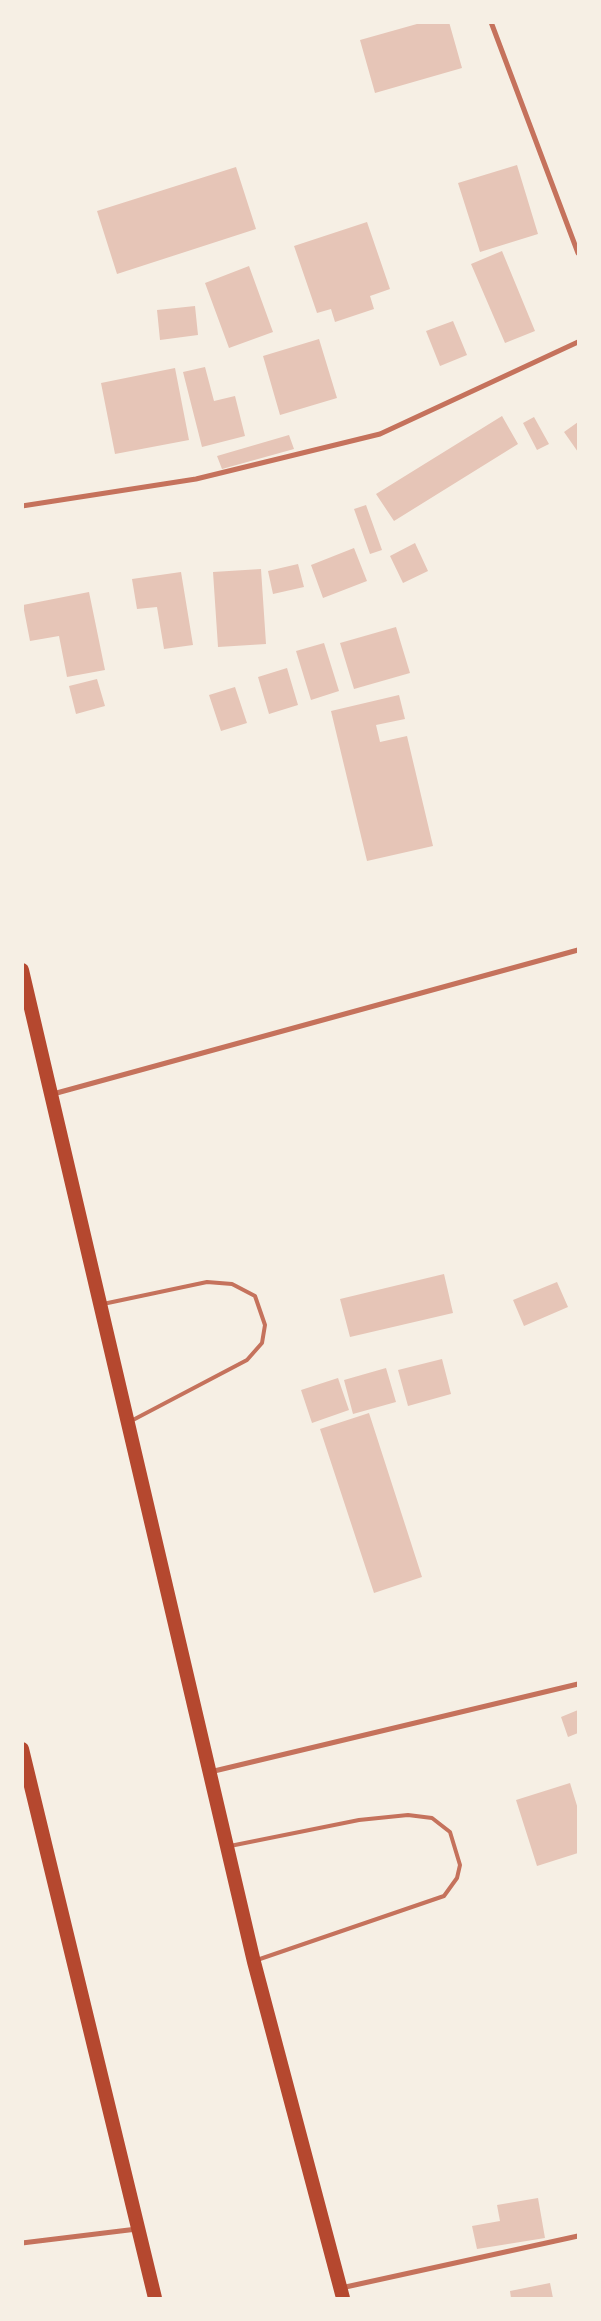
<!DOCTYPE html>
<style>
body{margin:0}
#map{position:relative;width:601px;height:2321px;overflow:hidden;background:#f6efe4;font-family:Raleway,sans-serif}
canvas{display:block}
.frame{position:absolute;inset:0;border:24px solid #f6efe4;pointer-events:none}
</style>
<div id="map">
<canvas width="601" height="2321"></canvas>
<div class="frame"></div>
</div>
<script>
const context = document.querySelector('canvas').getContext('2d');
context.lineJoin = 'round';
function fill(path, color) { context.fillStyle = color; context.fill(path, 'evenodd'); }
const shape = rows => new Path2D(rows.map(r => 'M' + r).join(''));
function trace(path, color, width, dash) { context.strokeStyle = color; context.lineWidth = width; context.lineCap = dash ? 'butt' : 'round'; context.setLineDash(dash || []); context.stroke(path); }
fill(shape([
 [424,22,449,22,462,68,375,93,360,40],
 [517,165,538,234,480,252,458,183],
 [236,167,256,229,117,274,97,211],
 [367,222,390,289,370,296,374,309,335,322,331,309,317,313,294,246],
 [502,251,535,331,505,343,471,264],
 [249,266,273,332,229,348,205,283],
 [195,306,198,335,160,340,157,310],
 [453,321,467,355,440,366,426,331],
 [319,339,337,398,280,415,263,356],
 [205,367,214,401,235,396,245,436,202,447,183,372],
 [175,368,189,440,115,454,101,383],
 [502,416,518,444,394,521,376,494],
 [534,417,549,444,537,450,523,423],
 [578,422,578,452,564,432],
 [289,435,294,449,222,469,217,456],
 [366,505,382,550,370,554,354,509],
 [415,543,428,571,403,583,390,556],
 [354,548,367,581,323,598,311,565],
 [298,564,304,587,273,594,268,571],
 [261,569,266,644,218,647,213,572],
 [181,572,193,645,164,649,157,607,137,609,132,579],
 [89,592,105,670,67,677,59,636,30,641,23,605],
 [396,627,410,673,354,689,340,643],
 [324,643,339,691,311,700,296,651],
 [287,668,298,705,269,714,258,677],
 [97,679,105,706,76,714,69,686],
 [235,687,247,723,221,731,209,695],
 [399,695,405,719,376,725,380,742,407,736,433,846,367,861,331,711],
 [444,1274,453,1313,350,1337,340,1299],
 [557,1282,568,1307,524,1326,513,1300],
 [442,1359,451,1394,408,1406,398,1370],
 [386,1368,396,1402,353,1414,344,1380],
 [338,1378,349,1410,312,1423,301,1390],
 [369,1413,422,1577,374,1593,320,1429],
 [578,1710,578,1733,568,1737,561,1717],
 [570,1783,578,1809,578,1853,537,1866,516,1800],
 [538,2198,545,2238,477,2249,472,2226,500,2221,497,2205],
 [550,2283,553,2298,511,2298,510,2291]
]), '#e6c5b7');
trace(shape([
 [103,1304,207,1282,232,1284,255,1296,265,1325,262,1343,247,1360,131,1421],
 [230,1846,359,1820,408,1815,432,1818,450,1832,460,1865,457,1878,444,1896,257,1960]
]), '#c5725c', 4);
trace(shape([
 [491,22,578,253],
 [22,506,196,479,380,434,578,342],
 [53,1094,578,950],
 [210,1772,578,1684],
 [22,2243,137,2229],
 [341,2288,578,2236]
]), '#c5725c', 5);
trace(shape([
 [22,970,254,1962,343,2298],
 [22,1749,155,2298]
]), '#b5482f', 14);
</script>
